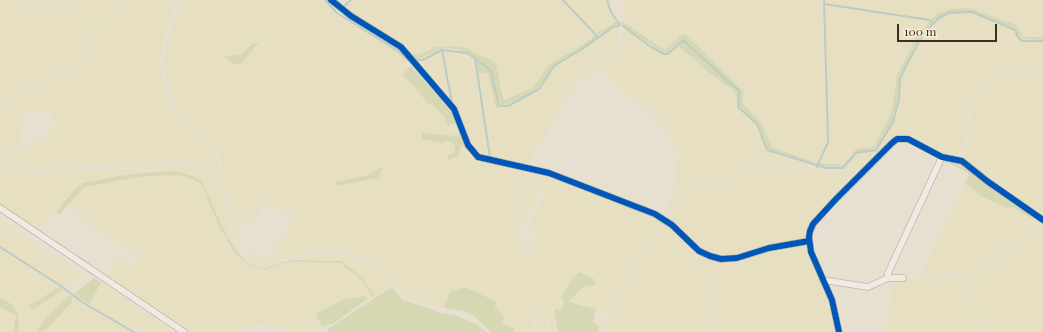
<!DOCTYPE html>
<style>
body{margin:0}
#map{position:relative;width:1043px;height:332px;overflow:hidden;background:#e7e0d1;font-family:"Playfair Display",serif}
canvas{display:block}
.scale{position:absolute;left:897px;top:24px;width:100px;height:18px;box-sizing:border-box;border:2px solid #3d2e20;border-top:0;padding-left:5px;font-size:12px;line-height:14px;white-space:nowrap;color:#3d2e20;-webkit-text-stroke:3px #f7eed8;paint-order:stroke}
</style>
<div id="map">
<canvas width="1043" height="332"></canvas>
<div class="scale">100 m</div>
</div>
<script>
const context = document.querySelector('canvas').getContext('2d');
context.lineJoin = 'round';
function fill(path, color) { context.fillStyle = color; context.fill(path, 'evenodd'); }
const shape = rows => new Path2D(rows.map(r => 'M' + r).join(''));
function trace(path, color, width, dash) { context.strokeStyle = color; context.lineWidth = width; context.lineCap = dash ? 'butt' : 'round'; context.setLineDash(dash || []); context.stroke(path); }
fill(shape([
 [0,0,15,0,27,8,40,12,55,10,75,0,123,0,110,12,95,21,78,65,69,70,35,81,19,79,13,96,0,105],
 [19,0,71,0,54,8,45,9,31,7],
 [128,0,177,0,168,18,162,47,160,60,163,86,170,104,208,144,214,154,218,161,224,195,210,172,201,165,181,160,171,161,155,169,97,166,58,167,32,173,0,174,0,160,12,150,47,138,48,130,55,129,51,112,36,114,34,111,22,113,24,125,18,128,21,141,0,156,0,108,10,103,16,97,20,81,36,83,70,72,80,67,97,22],
 [183,0,324,0,336,14,398,52,411,66,402,75,414,86,428,104,432,104,445,118,448,126,458,123,460,128,457,136,422,139,441,143,447,141,457,145,461,151,461,146,466,145,471,156,476,160,528,172,525,185,511,218,523,229,518,233,522,245,527,248,532,247,538,231,528,226,538,210,547,189,542,187,533,206,522,224,517,221,515,216,529,182,530,173,549,176,662,220,643,251,635,258,624,278,625,286,611,308,605,315,591,307,568,302,584,286,596,285,579,272,571,280,561,298,564,302,560,311,554,312,558,332,552,332,549,319,546,321,548,332,537,332,536,327,542,314,539,313,527,332,514,332,514,328,501,324,501,311,494,307,450,292,444,308,407,297,400,292,373,262,351,253,316,249,271,261,259,263,252,261,247,254,253,251,258,258,262,259,281,249,274,241,289,232,285,225,293,219,290,210,284,213,281,207,269,212,265,203,258,206,260,215,240,226,242,234,236,236,230,218,220,156,208,138,176,107,172,99,167,83,164,68,166,47,173,20],
 [383,167,378,178,337,186,335,182,368,175],
 [353,0,561,0,596,35,578,48,549,64,534,87,505,100,502,95,496,64,492,60,481,56,464,47,455,46,436,47,419,55,413,54,394,39,343,8],
 [565,0,606,0,610,12,616,22,597,33],
 [623,0,822,0,826,142,819,161,816,163,772,147,743,104,744,96,737,85,686,35,683,34,665,50,623,22],
 [825,0,1043,0,1043,37,1023,37,1020,30,1002,19,969,8,951,9,938,14,931,20,915,39,899,68,897,75,892,111,878,142,869,148,856,149,843,165,821,163,828,143],
 [972,13,1013,30,1021,41,1043,42,1043,65,999,75,979,89,968,108,967,133,962,150,959,153,955,155,941,154,902,137,857,177,846,168,857,154,878,149,893,122,900,100,900,85,902,75,914,51,926,32,944,16],
 [617,26,620,26,619,38,615,50,575,86,564,101,557,116,527,165,491,158,478,74,488,73,496,109,499,106,501,108,508,107,535,94,555,67],
 [623,27,662,54,669,54,679,47,706,68,708,72,733,90,738,98,738,109,756,125,766,151,803,164,728,176,704,183,683,193,667,212,678,168,674,166,680,151,668,141,671,137,653,118,655,116,642,105,640,105,600,69,618,51,622,42],
 [442,53,451,101,417,62,433,58],
 [444,53,450,53,474,60,488,157,484,156,472,147,467,138,462,119,452,103],
 [1043,67,1043,218,959,158,965,152,970,133,971,106,981,90,1004,76],
 [185,163,200,169,209,176,217,187,225,203,230,228,235,242,244,257,242,258,226,234,202,182,173,171,160,171,167,167],
 [805,166,826,171,846,171,855,178,812,222,805,239,750,254,720,256,704,250,667,217,684,195,696,188,728,178,771,171,784,171],
 [58,170,127,170,154,172,83,183,74,190,39,229,0,204,0,176,37,175],
 [166,175,182,176,199,182,203,187,218,224,235,253,253,267,267,269,282,263,294,262,340,263,362,280,372,297,367,299,364,295,356,298,344,299,316,315,322,327,312,332,288,332,272,325,259,324,252,325,240,332,194,332,106,276,116,256,134,267,140,256,95,229,68,204,83,187,138,177],
 [965,183,981,196,1014,207,1023,213,1043,222,1043,226,1007,245,978,273,956,272,940,275,921,275,944,223],
 [0,218,27,238,84,274,62,286,0,246],
 [664,221,693,251,695,262,711,291,718,332,674,332,674,329,668,332,603,332,608,317,627,286,626,278,636,260,642,258],
 [1043,228,1043,332,984,332,975,309,973,276,984,273,1009,248,1019,240],
 [804,245,807,246,813,267,827,297,837,332,720,332,713,289,697,261,698,255,709,259,731,261,744,259,774,250],
 [0,249,59,287,29,306,32,310,63,290,70,295,43,321,38,331,40,332,19,332,18,312,10,303,0,298],
 [314,252,335,254,362,260,377,269,390,286,374,296,363,278,341,261,335,260,295,260,282,262],
 [960,274,971,276,973,309,981,332,886,331,894,279,941,278],
 [101,283,174,332,139,332,89,304],
 [72,297,83,304,133,332,42,332,71,303],
 [0,307,16,316,13,332,0,332]
]), '#e6dfc2');
fill(shape([
 [341,6,394,39,413,54,419,55,436,47,455,46,464,47,481,56,492,60,496,64,502,95,505,100,534,87,549,64,578,48,596,35,597,37,582,49,553,66,541,84,533,92,503,106,500,105,492,69,473,56,461,50,444,48,422,58,415,59,352,16],
 [969,8,1014,24,1017,26,1023,37,1043,37,1043,40,1022,39,1014,28,972,12,951,13,939,17,927,28,920,39,899,77,899,95,892,122,876,148,853,154,843,167,819,166,821,163,843,165,856,149,869,148,875,145,892,111,897,75,915,39,931,20,938,13,951,9],
 [616,22,623,22,665,50,683,34,686,35,743,91,743,104,761,123,772,147,816,163,819,161,817,166,767,150,757,123,738,105,739,91,684,40,666,53,656,48,621,24,617,24,598,35,597,33],
 [259,42,240,65,230,62,225,57,242,54,251,45],
 [683,42,732,85,739,94,738,98,733,90,708,72,705,68,679,47],
 [476,60,491,70,499,106,496,109,488,73,478,74],
 [411,66,451,111,458,123,448,126,445,118,432,104,428,104,414,86,402,75],
 [460,128,466,145,461,146,459,156,448,160,447,156,455,153,454,148,456,145,447,141,441,143,422,139,422,133,457,136],
 [942,160,962,163,1038,220,1023,214,1014,207,1007,208,981,196,965,183,969,175,967,172],
 [384,166,378,178,337,186,334,182,368,175],
 [173,171,193,176,202,182,226,234,237,252,250,264,257,267,266,268,282,262,295,260,341,261,363,278,374,296,372,297,362,280,340,263,294,262,282,263,267,269,253,267,235,253,218,224,203,187,199,182,183,176,166,175,138,177,84,187,60,214,56,212,74,190,83,183,131,174],
 [579,272,594,279,596,285,584,286,568,302,596,309,593,322,600,327,597,332,558,332,554,312,556,309,561,311,564,302,561,298,571,280],
 [94,278,101,283,89,304,74,294],
 [59,287,63,290,32,310,29,306],
 [392,287,403,300,433,310,439,313,457,316,476,324,486,332,329,332,328,329],
 [465,287,497,302,494,307,505,317,501,324,514,328,514,332,491,332,474,316,463,311,444,308,450,292],
 [70,295,72,297,71,303,51,325,42,332,38,331,43,321],
 [364,295,367,299,334,323,322,327,316,314,344,299,356,298],
 [0,298,10,303,18,312,19,332,13,332,16,316,0,307]
]), '#d6d7b3');
trace(shape([
 [325,0,337,13,398,51,408,60],
 [337,0,343,7,351,0],
 [563,0,598,37],
 [824,4,930,20,933,23],
 [623,26,651,47,664,54,668,54,683,41,685,42,739,91,738,107,757,124,767,150,826,168,843,168,856,153,876,150,893,122,899,100,900,79,904,70,923,34,939,18,949,13,972,12,1015,30,1018,37,1022,41,1043,41],
 [442,50,452,103],
 [475,58,490,158],
 [415,60,423,60,442,50,467,53,491,70,499,106,508,106,539,89,554,66,582,49,613,27,620,25,611,12,607,0],
 [817,167,828,142,824,0],
 [0,247,61,286,82,302,134,332]
]), '#bcccc2', 2);
const street = shape([
 [331,0,351,16,401,47,454,109,468,145,478,157,549,173,655,214,672,225,699,251,710,256,721,259,737,258,769,248,809,241],
 [0,208,184,332],
 [888,278,888,273,942,157],
 [823,280,868,287,888,278,903,278],
 [839,332,832,300,811,252,809,237,810,231,813,224,836,199,892,143,897,139,908,139,942,157,962,161,987,181,1043,220]
]);
trace(street, '#ada599', 7);
trace(street, '#efebe3', 6);
trace(shape([
 [331,0,351,16,401,47,454,109,468,145,478,157,549,173,655,214,672,225,699,251,710,256,721,259,737,258,769,248,809,241],
 [839,332,832,300,811,252,809,237,810,231,813,224,836,199,892,143,897,139,908,139,942,157,962,161,987,181,1043,220]
]), '#0057b8', 6);
</script>
